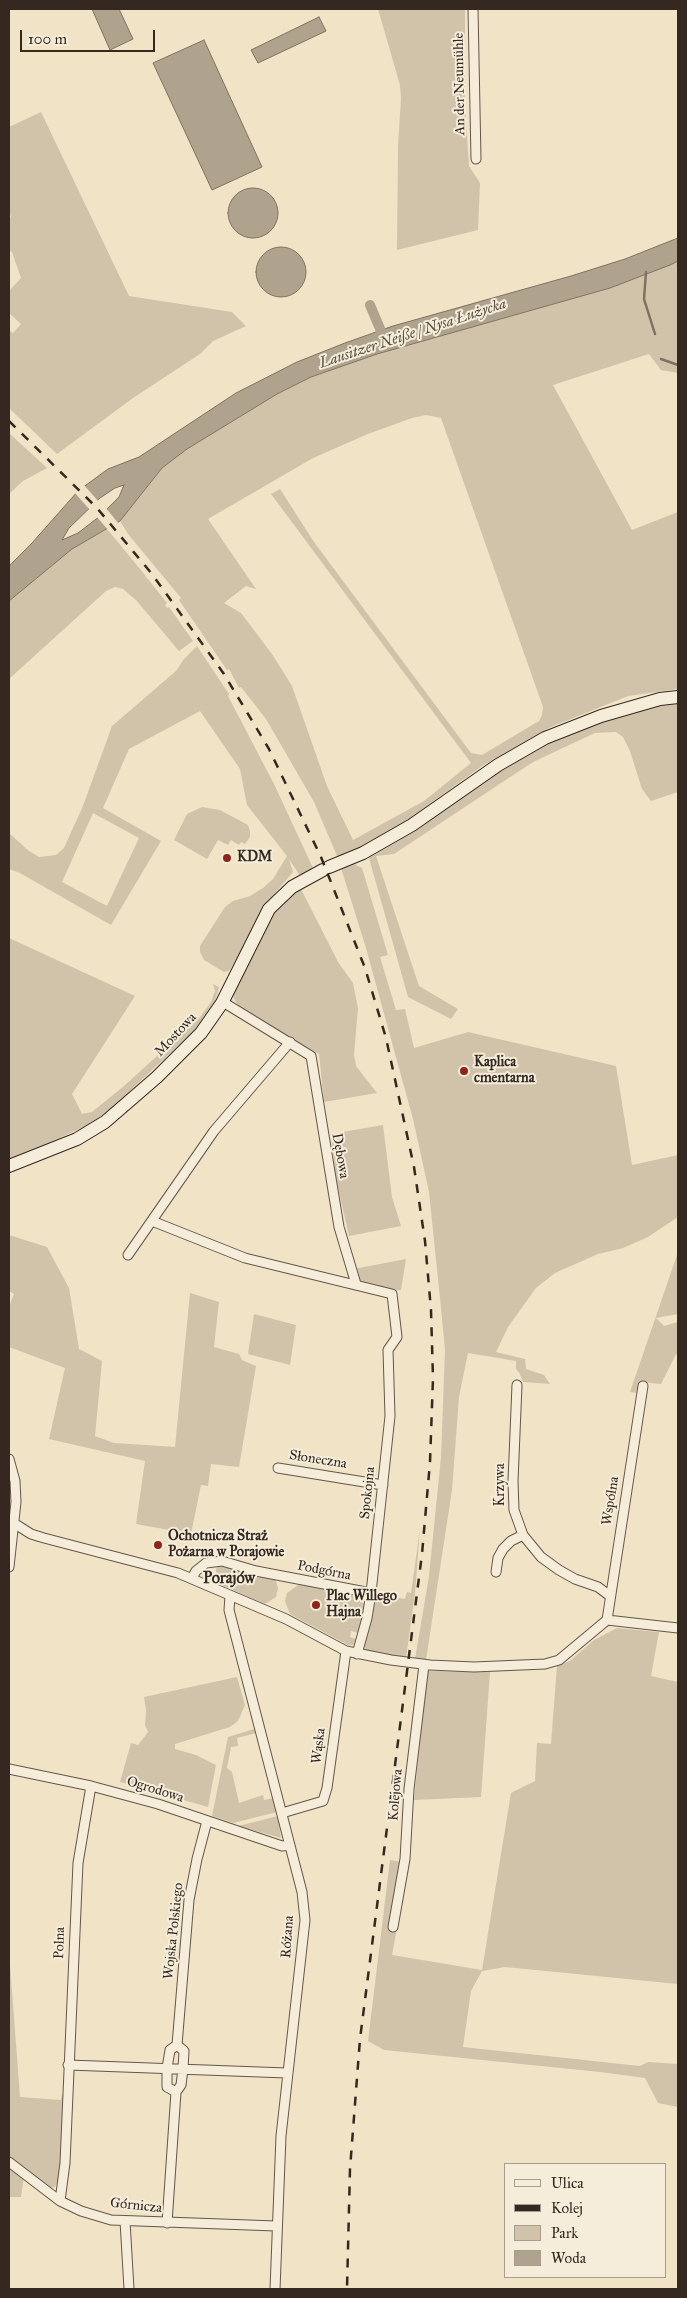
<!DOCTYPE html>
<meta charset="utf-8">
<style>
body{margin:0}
#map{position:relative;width:687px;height:2298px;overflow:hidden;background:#f0e3c6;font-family:"IM FELL Great Primer",serif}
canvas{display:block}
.frame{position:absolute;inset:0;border:10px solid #342821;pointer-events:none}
.legend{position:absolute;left:504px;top:2163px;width:162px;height:115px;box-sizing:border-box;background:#f5edda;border:1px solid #a89e90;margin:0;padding:6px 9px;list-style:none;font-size:15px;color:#342821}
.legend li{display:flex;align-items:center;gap:10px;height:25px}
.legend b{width:25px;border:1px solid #a89e90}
.scale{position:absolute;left:20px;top:30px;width:135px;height:22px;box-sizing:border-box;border:2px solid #342821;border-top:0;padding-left:6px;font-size:15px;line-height:18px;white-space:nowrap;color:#342821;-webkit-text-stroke:4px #f5edda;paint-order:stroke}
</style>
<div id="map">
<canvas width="687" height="2298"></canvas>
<div class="frame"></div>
<ul class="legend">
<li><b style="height:6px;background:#f5edda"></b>Ulica</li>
<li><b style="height:6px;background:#342821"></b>Kolej</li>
<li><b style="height:14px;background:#d0c3aa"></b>Park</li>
<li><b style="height:14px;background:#b0a38e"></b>Woda</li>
</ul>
<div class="scale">100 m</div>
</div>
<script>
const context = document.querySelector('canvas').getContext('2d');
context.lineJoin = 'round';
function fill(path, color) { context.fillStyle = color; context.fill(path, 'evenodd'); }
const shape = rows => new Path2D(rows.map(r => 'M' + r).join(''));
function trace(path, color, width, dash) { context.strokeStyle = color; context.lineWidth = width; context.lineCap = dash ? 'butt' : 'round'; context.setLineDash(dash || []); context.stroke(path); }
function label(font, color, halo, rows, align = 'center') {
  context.font = font + ' "IM FELL Great Primer",serif'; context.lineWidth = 4; context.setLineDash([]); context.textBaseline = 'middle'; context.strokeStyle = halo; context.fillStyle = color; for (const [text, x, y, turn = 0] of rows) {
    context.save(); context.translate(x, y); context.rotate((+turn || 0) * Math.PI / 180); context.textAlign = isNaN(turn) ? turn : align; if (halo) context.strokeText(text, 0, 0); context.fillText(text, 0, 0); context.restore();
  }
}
fill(shape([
 [378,9,465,9,465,105,469,166,480,183,478,230,397,250,398,146,401,99,400,85],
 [41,112,129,296,232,312,246,326,213,341,200,354,133,398,57,454,9,408,9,330,13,333,21,324,9,313,9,291,21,278,12,252,9,250,9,219,11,217,9,211,9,127],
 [678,261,678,373,661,370,649,354,553,385,632,530,678,512,678,689,628,696,551,727,482,766,392,831,338,858,314,802,266,719,241,687,239,688,229,669,227,670,179,600,181,598,128,534,120,521,162,468,187,449,277,394,311,377,377,354,610,288],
 [426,415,441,418,543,707,542,715,539,721,482,755,471,753,314,542,280,489,271,494,471,763,424,801,353,840,327,786,292,686,272,654,241,613,224,603,246,586,256,589,208,519,313,458,368,434,412,418],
 [9,433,47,468,23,481,9,494],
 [107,529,145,575,147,579,148,579,167,603,165,605,167,608,169,607,193,641,179,651,136,600,123,589,115,587,106,591,9,679,9,601,72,549],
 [197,646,229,694,228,696,274,784,313,868,300,876,289,859,293,872,264,906,242,951,229,971,224,972,204,960,200,952,200,946,225,907,233,901,250,896,263,888,273,879,287,856,247,805,240,769,200,711,129,749,103,808,161,841,111,925,20,873,9,869,9,833,29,851,39,857,56,855,64,848,83,806,112,726,176,671,184,659],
 [93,813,139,838,107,906,62,882],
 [678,703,678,792,651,801,642,789,630,751,623,737,616,732,595,733,533,762,394,854,376,856,419,986,458,1009,451,1019,408,997,369,858,419,829,453,803,532,749,602,720,660,705],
 [202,807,220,810,248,825,250,831,250,837,245,844,241,842,239,845,231,840,228,845,218,840,207,859,174,840,187,814],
 [352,863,362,868,388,955,380,957,396,1010,405,1009,414,1048,468,1032,616,1066,632,1165,678,1155,678,1217,648,1237,623,1248,598,1254,555,1273,536,1288,508,1327,496,1352,525,1359,526,1369,544,1375,550,1384,523,1382,520,1374,516,1369,516,1361,468,1353,459,1397,452,1490,426,1660,415,1659,429,1576,441,1457,445,1350,441,1308,429,1192,413,1119,366,948,341,868],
 [301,889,338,962,353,983,358,1008,354,1055,356,1066,377,1093,324,1102,319,1054,289,1037,237,1004,232,994,273,912,292,892],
 [9,938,135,996,72,1094,82,1114,92,1112,124,1086,200,1017,211,1002,215,991,213,984,219,987,214,1005,204,1021,113,1107,88,1125,9,1161],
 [383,1125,392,1197,401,1226,349,1236,336,1179,331,1134],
 [9,1235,47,1247,69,1288,79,1349,102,1361,95,1436,114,1443,175,1447,190,1293,219,1302,214,1347,239,1354,242,1360,256,1366,239,1467,211,1464,208,1486,201,1485,191,1534,136,1524,145,1461,49,1439,65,1368,9,1347,9,1307,14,1294,9,1291],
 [678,1252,678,1314,656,1318,664,1326,678,1322,678,1355,676,1354,661,1384,642,1382,637,1393,630,1392],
 [406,1259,401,1290,392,1291,358,1282,354,1269],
 [254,1314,296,1325,290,1365,248,1354],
 [420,1529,415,1593,406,1658,367,1652,364,1648,376,1594,405,1599,407,1592,411,1593],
 [219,1565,275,1578,278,1588,276,1597,265,1604,217,1583,216,1569],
 [301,1583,361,1595,360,1602,367,1604,359,1633,351,1631,350,1637,356,1639,353,1645,348,1645,290,1614,285,1601,287,1593],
 [617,1628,659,1632,651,1676,678,1682,678,1984,505,1967,482,1971,471,1991,463,2047,640,2066,648,2062,678,2064,678,2107,658,2103,645,2078,600,2072,384,2050,368,2041,390,1860,409,1863,392,1955,482,1970,511,1793,535,1781,537,1743,551,1744,557,1666,570,1661,594,1640],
 [427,1671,490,1672,481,1797,414,1800],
 [237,1677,245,1705,238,1721,230,1727,175,1744,175,1749,196,1755,216,1765,208,1807,120,1782,131,1743,138,1745,148,1732,145,1725,146,1710,144,1697],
 [254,1729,256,1733,237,1738,238,1746,231,1747,227,1768,232,1772,239,1803,263,1795,264,1800,274,1798,277,1812,233,1823,212,1816,228,1737],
 [278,1816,281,1838,238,1826],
 [9,1903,10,1965,20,2097,61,2100,62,2094,65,2101,59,2180,55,2187,51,2188,9,2157],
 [9,2165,24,2176,21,2197,9,2197]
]), '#d0c3aa');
const water = shape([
 [92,9,119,9,133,39,110,50,92,9],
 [319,17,326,31,258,63,251,50,319,17],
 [204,40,262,167,212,190,153,63,204,40],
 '228 213a25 25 0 1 1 50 0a25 25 0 1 1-50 0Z',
 [678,238,678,261,670,265,610,288,377,354,311,377,277,394,187,449,162,468,120,521,72,549,9,601,9,566,32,543,78,491,108,469,139,457,236,393,297,362,345,343,393,326,571,276,625,259,678,238],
 [124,485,119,497,100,516,78,533,62,540,69,528,100,498,115,488,124,485],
 '256 272a25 25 0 1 1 50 0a25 25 0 1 1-50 0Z'
]);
fill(water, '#b0a38e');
trace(water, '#7e7262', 1);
fill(shape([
 [83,484,99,502,90,510,74,492],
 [105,507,119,524,109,531,96,516]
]), '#f0e3c6');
trace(shape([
 [646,272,644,299,655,334],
 [661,359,678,365]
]), '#7e7262', 2.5);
trace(shape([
 [370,305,381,331]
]), '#b0a38e', 10);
const street = shape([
 [473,9,476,159],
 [223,1002,311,1056,339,1227,356,1284],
 [152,1221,245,1258,392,1294,397,1337,388,1350,390,1416,371,1593,367,1618,357,1654],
 [128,1255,214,1131,290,1042],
 [517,1385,513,1481,514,1510,523,1535,541,1557,559,1570,575,1579,598,1587,610,1596],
 [9,1459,15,1481,16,1502,9,1567],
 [278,1468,383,1485],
 [9,1520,31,1534,44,1538,178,1573,286,1619,346,1651,391,1660,430,1665,474,1667,545,1664,559,1660,607,1620,678,1628],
 [496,1572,498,1558,503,1549,511,1541,523,1535],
 [192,1578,196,1571,206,1563,222,1561,256,1571,371,1593],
 [230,1596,229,1610,302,1892,305,1920,281,2136,275,2289],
 [607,1620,643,1386],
 [9,1769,91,1786,158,1804,282,1846,290,1845],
 [282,1813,323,1801,327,1788,346,1651],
 [393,1927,405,1859,409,1789,424,1665],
 [68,2065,287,2073],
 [176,2092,167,2087,167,2068,170,2050,177,2045],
 [9,2162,60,2201,81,2211,111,2220,276,2226],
 [60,2201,65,2163,78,1863,91,1786],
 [125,2221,129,2289],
 [167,2223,176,2092,181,2085,183,2069,184,2051,177,2045,189,1900,197,1859,207,1821]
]);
const secondary = shape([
 [329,867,363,853,412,825,498,765,545,738,601,716,660,699,678,697],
 [9,1166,77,1139,105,1122,157,1077,201,1033,222,1003,269,909,292,887,323,870]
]);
trace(street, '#63574a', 11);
trace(secondary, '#342821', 14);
trace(street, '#f5edda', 9);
trace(secondary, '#f5edda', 12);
trace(shape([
 [9,421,97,508,152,574,224,674,269,749,321,857,365,968,386,1038,414,1167,425,1241,431,1310,433,1378,430,1462,422,1554,360,2039,350,2169,347,2289]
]), '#342821', 2.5, [9, 9]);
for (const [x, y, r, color] of [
 [227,858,5,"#8f2418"],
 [464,1071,5,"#8f2418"],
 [158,1545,5,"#8f2418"],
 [316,1605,5,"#8f2418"]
]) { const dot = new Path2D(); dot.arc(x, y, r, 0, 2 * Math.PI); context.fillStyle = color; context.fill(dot); trace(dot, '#f5edda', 2); }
label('14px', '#342821', '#f5edda', [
 ["An der Neumühle",460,84,-91],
 ["Mostowa",176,1035,-47],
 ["Dębowa",340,1156,80],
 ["Słoneczna",318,1460,9],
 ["Krzywa",501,1485,-90],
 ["Spokojna",368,1493,-84],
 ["Wspólna",611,1501,-81],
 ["Podgórna",324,1571,11],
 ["Wąska",319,1746,-83],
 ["Ogrodowa",155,1790,17],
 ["Kolejowa",396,1795,-85],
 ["Wojska Polskiego",174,1931,-84],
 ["Różana",288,1937,-86],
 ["Polna",60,1943,-88],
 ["Górnicza",136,2206,6]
]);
label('bold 14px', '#342821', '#f5edda', [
 ["KDM",237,858],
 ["Kaplica",474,1063],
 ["cmentarna",474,1079],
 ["Ochotnicza Straż",168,1537],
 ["Pożarna w Porajowie",168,1553],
 ["Plac Willego",326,1597],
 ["Hajna",326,1613]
], 'left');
label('italic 15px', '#594d42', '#f5edda', [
 ["Lausitzer Neiße / Nysa Łużycka",413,334,-18]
]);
label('bold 16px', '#342821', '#f5edda', [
 ["Porajów",229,1579]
]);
</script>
